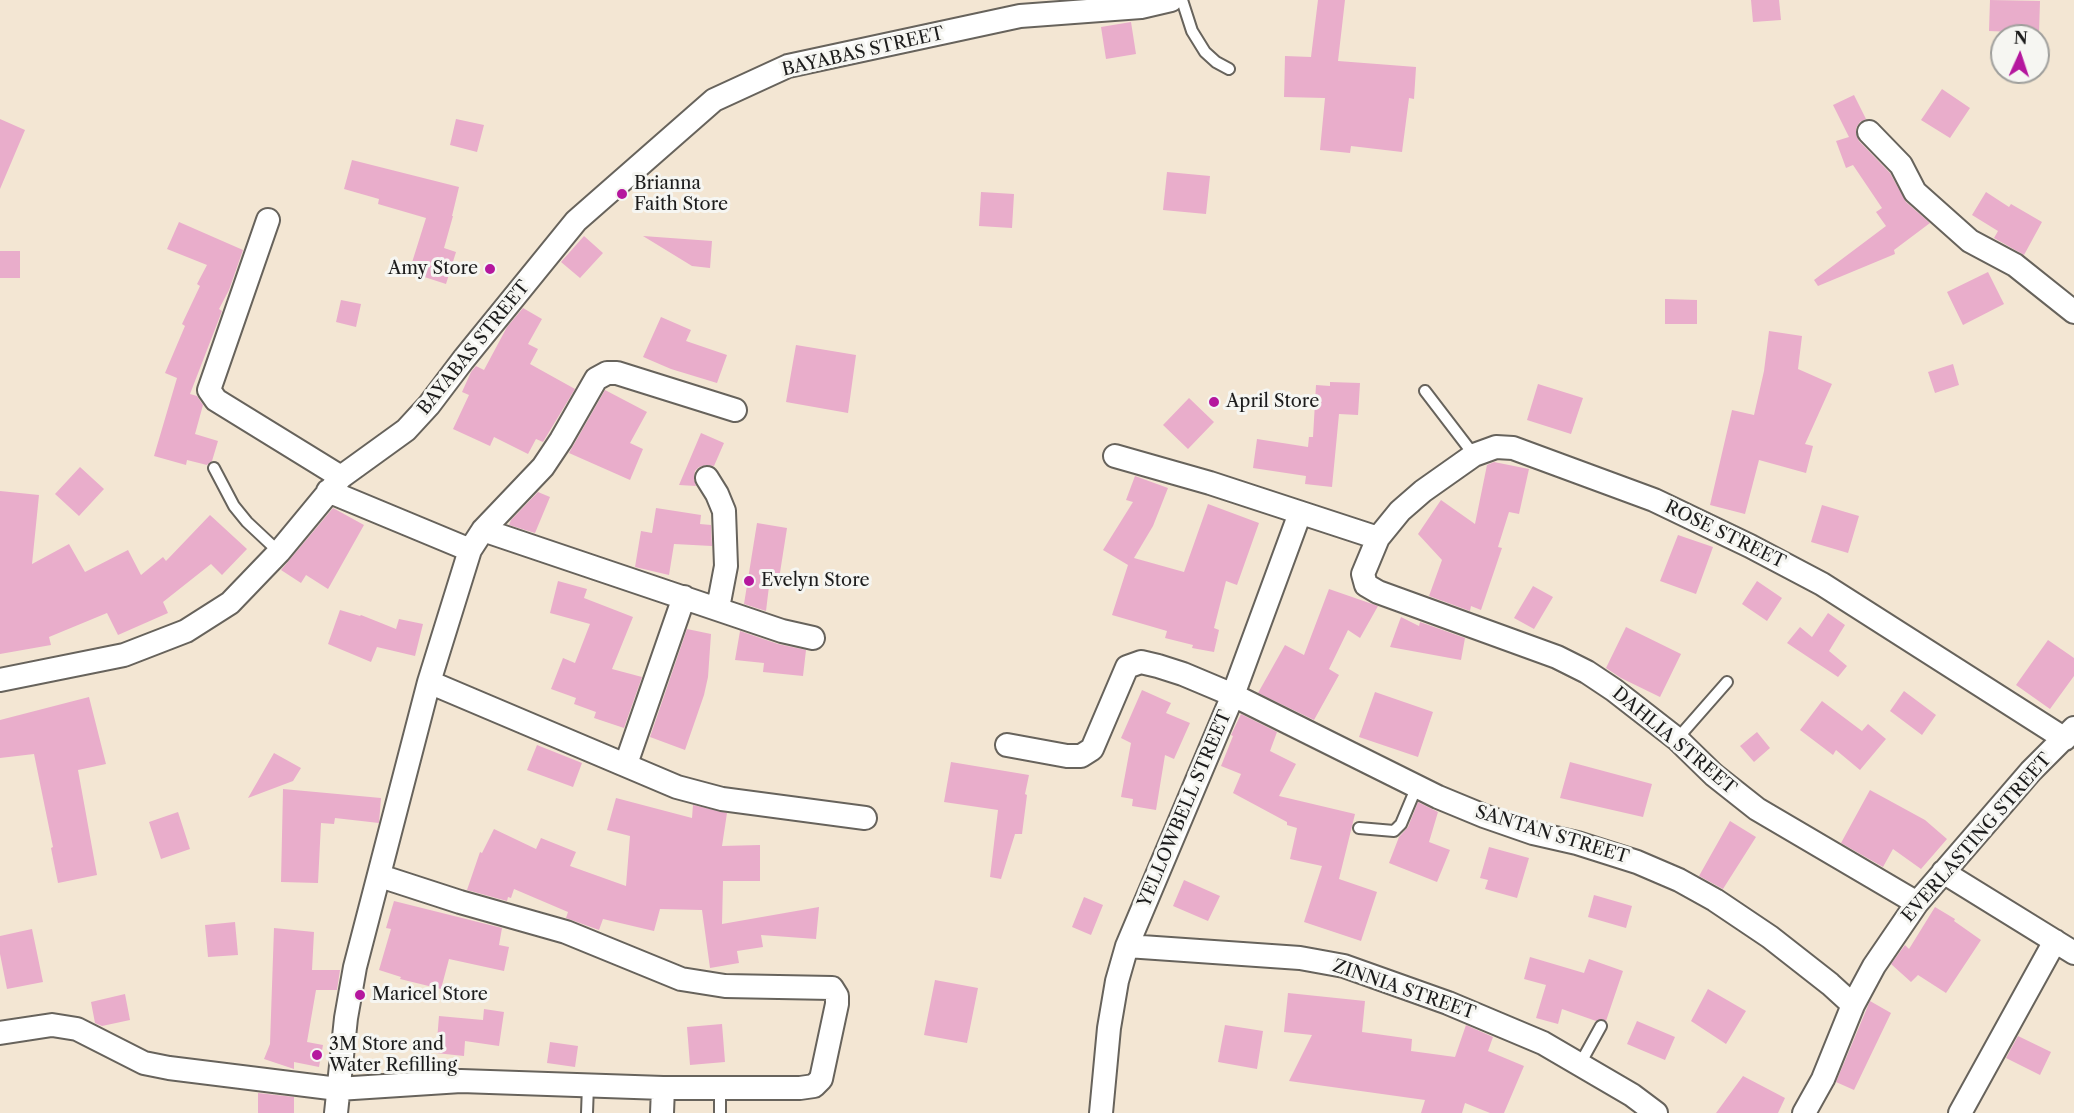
<!DOCTYPE html>
<style>
body{margin:0}
#map{position:relative;width:2074px;height:1113px;overflow:hidden;background:#f3e6d3;font-family:"Libre Caslon Text",serif}
canvas{display:block}
.north{position:absolute;left:1990px;top:24px;width:60px;height:60px;box-sizing:border-box;background:#f6f6f2;border:2px solid #9f9f9c;border-radius:50%;rotate:3deg;font-size:16px;font-weight:700;line-height:24px;text-align:center;color:#1c1c1c}
.north::after{content:'';display:block;margin:auto;width:21px;height:27px;background:#b5179e;clip-path:polygon(50% 0,100% 100%,50% 72%,0 100%)}
</style>
<div id="map">
<canvas width="2074" height="1113"></canvas>
<div class="north">N</div>
</div>
<script>
const context = document.querySelector('canvas').getContext('2d');
context.lineJoin = 'round';
function fill(path, color) { context.fillStyle = color; context.fill(path, 'evenodd'); }
const shape = rows => new Path2D(rows.map(r => 'M' + r).join(''));
function trace(path, color, width, dash) { context.strokeStyle = color; context.lineWidth = width; context.lineCap = dash ? 'butt' : 'round'; context.setLineDash(dash || []); context.stroke(path); }
function label(font, color, halo, rows, align = 'center') {
  context.font = font + ' "Libre Caslon Text",serif'; context.lineWidth = 6; context.setLineDash([]); context.textBaseline = 'middle'; context.strokeStyle = halo; context.fillStyle = color; for (const [text, x, y, turn = 0] of rows) {
    context.save(); context.translate(x, y); context.rotate((+turn || 0) * Math.PI / 180); context.textAlign = isNaN(turn) ? turn : align; if (halo) context.strokeText(text, 0, 0); context.fillText(text, 0, 0); context.restore();
  }
}
fill(shape([
 [1318,0,1345,0,1338,61,1416,67,1414,99,1409,98,1402,152,1351,146,1350,153,1320,150,1325,98,1284,97,1285,56,1311,57],
 [1751,0,1779,0,1781,20,1753,22],
 [1990,0,2040,1,2039,33,1989,31],
 [1131,22,1136,54,1106,59,1101,27],
 [1942,89,1970,108,1950,138,1921,120],
 [1854,95,1866,119,1860,122,1856,128,1856,135,1859,141,1890,173,1906,202,1930,223,1894,250,1895,254,1818,286,1814,280,1886,226,1876,212,1882,208,1853,165,1846,168,1836,141,1849,137,1833,105],
 [0,119,25,130,0,189],
 [456,119,484,125,477,152,450,145],
 [352,160,459,187,452,216,453,216,444,248,456,252,446,284,409,272,426,218,378,204,379,199,344,189],
 [1167,172,1210,176,1206,214,1163,210],
 [981,192,1014,194,1012,228,979,226],
 [1986,192,2009,207,2011,204,2042,222,2024,255,1994,238,1998,231,1972,215],
 [179,222,243,250,229,290,219,309,222,311,190,394,197,396,203,405,195,434,218,441,212,461,207,465,187,460,186,465,154,456,177,378,165,373,185,326,182,324,200,286,197,284,207,265,167,249],
 [584,236,603,253,580,278,561,262],
 [643,236,712,241,710,268,692,266],
 [0,251,20,251,20,278,0,278],
 [1988,272,2004,304,1963,325,1947,292],
 [1665,299,1697,300,1697,324,1665,324],
 [341,300,361,304,356,327,336,322],
 [523,308,542,319,528,344,538,349,530,364,575,389,543,442,536,439,528,454,494,437,490,446,453,429,469,395,462,392,471,372,476,366,484,370,507,327],
 [661,317,691,330,686,341,727,355,717,383,671,369,643,357],
 [1769,331,1802,336,1798,369,1832,384,1805,444,1813,446,1806,473,1759,460,1745,514,1710,505,1732,410,1754,415,1764,371],
 [796,345,856,355,848,413,786,402],
 [1953,364,1959,385,1935,393,1928,372],
 [1330,382,1360,383,1358,415,1339,414,1332,487,1305,484,1306,476,1253,468,1257,439,1308,447,1309,437,1313,437,1316,385,1330,386],
 [1538,384,1583,398,1571,434,1527,420],
 [605,390,647,412,630,443,643,449,630,480,569,453],
 [1189,398,1214,422,1188,449,1163,425],
 [701,433,724,443,714,466,706,465,699,467,695,471,694,479,696,486,679,485],
 [1494,462,1529,469,1519,514,1509,512,1498,547,1502,548,1481,610,1471,606,1470,611,1429,596,1442,560,1418,534,1441,500,1475,524,1487,465],
 [80,467,104,489,79,516,55,494],
 [1135,476,1168,488,1153,526,1134,558,1184,572,1208,504,1259,523,1237,585,1226,581,1214,628,1219,630,1214,652,1192,648,1193,645,1165,638,1167,631,1112,615,1128,565,1103,550,1133,502,1126,500],
 [0,491,39,495,32,564,69,544,85,572,128,550,141,575,163,557,166,561,210,515,247,549,222,575,211,564,163,602,168,613,118,635,107,613,49,637,51,645,0,654],
 [538,492,550,497,535,533,509,525,511,520],
 [1822,505,1859,516,1848,553,1811,542],
 [333,508,364,525,328,589,306,575,301,583,281,570],
 [656,508,701,515,700,524,711,525,712,546,674,544,669,575,635,567,641,531,652,533],
 [757,523,787,528,779,579,770,578,766,611,744,604],
 [1678,535,1713,547,1696,594,1660,581],
 [558,581,587,589,584,598,633,617,612,669,642,677,624,728,594,718,596,712,574,704,576,698,551,689,563,658,575,663,590,624,550,613],
 [1757,581,1782,598,1767,621,1742,604],
 [1533,586,1553,597,1534,629,1514,618],
 [1329,589,1378,606,1360,638,1348,630,1329,669,1339,675,1314,720,1258,693,1285,645,1304,655],
 [340,610,360,616,361,615,396,629,399,619,423,624,415,656,377,647,371,662,328,644],
 [1828,613,1845,625,1829,651,1847,666,1838,677,1787,643,1800,627,1812,637],
 [1401,617,1419,626,1420,622,1465,638,1461,660,1390,647],
 [1626,627,1681,654,1660,697,1621,678,1606,668],
 [687,629,711,634,708,677,704,695,685,750,650,737],
 [740,631,778,644,806,650,803,676,763,672,764,663,735,660],
 [2048,640,2074,658,2074,676,2050,709,2016,685],
 [1142,690,1171,703,1166,713,1190,723,1174,759,1165,755,1156,810,1132,806,1133,799,1121,797,1131,743,1121,738],
 [1904,691,1936,715,1922,735,1890,711],
 [1375,692,1433,712,1418,757,1359,737],
 [89,697,106,764,78,770,97,875,58,883,51,848,53,847,34,754,0,758,0,720],
 [1822,701,1862,731,1868,724,1886,739,1860,770,1836,750,1833,755,1800,730],
 [1241,714,1277,732,1270,751,1296,764,1279,796,1355,814,1339,879,1377,892,1361,941,1304,922,1322,866,1290,859,1297,828,1287,825,1287,822,1233,793,1241,774,1221,766,1233,736,1231,735],
 [1757,732,1770,748,1754,762,1740,746],
 [537,745,582,763,573,787,527,770],
 [274,753,301,768,293,781,248,798],
 [951,762,1029,775,1025,794,1027,795,1022,834,1015,834,1001,879,990,877,998,810,944,802],
 [1570,762,1652,784,1643,817,1560,798],
 [283,789,381,798,379,823,335,818,334,824,321,823,318,883,281,882],
 [1870,790,1925,820,1947,839,1921,869,1893,849,1883,867,1841,843],
 [616,798,692,818,693,805,727,813,722,846,760,845,760,881,723,881,722,924,819,907,816,939,761,935,763,947,737,951,739,963,710,968,702,910,660,909,654,931,603,919,599,930,566,918,568,912,514,889,511,898,508,897,507,901,467,890,480,852,482,853,494,829,536,849,541,838,576,852,570,866,626,886,630,836,607,830],
 [1418,802,1438,812,1429,842,1450,850,1437,882,1389,863,1399,837,1408,827],
 [178,812,190,849,161,859,149,822],
 [1730,821,1756,837,1723,889,1699,876],
 [1489,847,1529,858,1517,898,1485,889,1488,880,1480,878],
 [1184,880,1220,896,1208,921,1173,906],
 [1594,895,1632,906,1626,928,1588,917],
 [1084,897,1103,905,1091,935,1072,927],
 [394,901,502,928,499,945,509,947,504,971,449,959,441,989,400,979,401,977,379,970,391,929,386,928],
 [1935,907,1955,919,1954,921,1981,940,1946,993,1918,975,1911,982,1891,964,1905,945,1909,949],
 [235,922,238,955,208,957,205,925],
 [274,928,314,932,312,970,340,970,337,990,316,990,307,1042,323,1045,319,1067,294,1062,294,1069,264,1059,270,1044],
 [32,929,43,982,7,989,0,954,0,936],
 [1530,957,1584,973,1589,959,1623,971,1606,1021,1601,1019,1596,1021,1562,1009,1558,1024,1536,1018,1546,985,1524,979],
 [935,980,978,988,967,1043,924,1035],
 [1708,989,1746,1011,1726,1044,1691,1021],
 [1288,993,1365,1001,1362,1032,1412,1039,1411,1051,1455,1057,1466,1025,1493,1037,1488,1051,1524,1066,1504,1113,1490,1113,1465,1103,1462,1113,1421,1113,1425,1100,1289,1081,1312,1035,1284,1032],
 [125,994,130,1020,102,1026,95,1023,91,1002],
 [1870,1001,1891,1013,1854,1090,1836,1082],
 [484,1009,504,1012,499,1046,465,1041,464,1056,436,1053,439,1016,483,1020],
 [1637,1021,1675,1037,1665,1060,1627,1044],
 [722,1024,725,1062,690,1065,687,1027],
 [1225,1025,1263,1031,1257,1069,1218,1062],
 [2018,1036,2051,1052,2040,1075,2006,1058],
 [550,1042,578,1046,575,1067,547,1063],
 [1743,1076,1785,1098,1778,1113,1716,1113],
 [258,1093,294,1097,294,1113,258,1113]
]), '#e9adcb');
const service = shape([
 [1182,0,1192,31,1205,52,1216,62,1229,69],
 [1425,391,1474,455],
 [214,468,234,506,247,522,279,552],
 [1677,739,1727,682],
 [1359,828,1394,831,1401,824,1417,786],
 [1580,1064,1601,1026],
 [587,1113,588,1085],
 [720,1113,720,1088]
]);
const minor = shape([
 [1869,132,1901,165,1915,192,1970,241,2015,265,2074,312],
 [268,220,209,390,216,400,341,477],
 [1115,456,1210,483,1378,538],
 [707,478,717,494,724,511,726,566,718,608],
 [328,491,470,550],
 [483,530,782,631,813,638],
 [0,680,124,655,186,631,230,603,279,552,341,477,406,430,429,405,463,360,576,221,714,100,788,66,1020,16,1141,7,1171,0],
 [429,682,470,550,483,530,543,467,561,440,596,379,607,373,617,373,735,410],
 [1007,745,1067,756,1081,756,1092,749,1127,667,1141,662,1158,666,1183,674,1233,695,1438,797,1484,816,1533,833,1577,843,1637,862,1679,880,1715,900,1770,937,1830,984,1853,1005],
 [626,764,684,597],
 [1943,872,2074,953],
 [1917,903,1757,809,1714,775,1677,739,1614,690,1587,672,1557,657,1378,592,1366,585,1363,574,1378,538,1400,511,1423,491,1474,455,1496,447,1513,448,1654,500,1750,546,1822,584,2065,739],
 [1127,946,1300,958,1344,966,1448,1003,1543,1043,1632,1095,1656,1113],
 [0,1033,52,1025,77,1029,144,1063,169,1068,338,1089,461,1081,663,1088,800,1088,814,1086,821,1079,837,1004,837,996,832,988,725,986,681,979,566,932,460,902,380,876],
 [336,1113,346,1018,355,967,429,682,677,787,722,799,865,818],
 [662,1113,663,1088],
 [1101,1113,1109,1028,1117,981,1127,946,1233,695,1300,513],
 [1804,1113,1823,1079,1853,1005,1874,966,1917,903,2031,771,2074,728],
 [1960,1113,2055,941]
]);
trace(service, '#67635c', 14);
trace(minor, '#67635c', 26);
trace(service, '#fff', 10);
trace(minor, '#fff', 22);
for (const [x, y, r, color] of [
 [622,194,6,"#b5179e"],
 [490,269,6,"#b5179e"],
 [1214,402,6,"#b5179e"],
 [749,581,6,"#b5179e"],
 [360,995,6,"#b5179e"],
 [317,1055,6,"#b5179e"]
]) { const dot = new Path2D(); dot.arc(x, y, r, 0, 2 * Math.PI); context.fillStyle = color; context.fill(dot); trace(dot, '#f6f6f2', 2); }
label('18px', '#1c1c1c', '#f6f6f2', [
 ["BAYABAS STREET",863,52,-13],
 ["BAYABAS STREET",474,348,-51],
 ["ROSE STREET",1725,535,26],
 ["DAHLIA STREET",1674,741,40],
 ["YELLOWBELL STREET",1185,809,-67],
 ["SANTAN STREET",1552,835,17],
 ["EVERLASTING STREET",1977,838,-49],
 ["ZINNIA STREET",1404,990,19]
]);
label('18px', '#1c1c1c', '#f6f6f2', [
 ["Brianna",634,184],
 ["Faith Store",634,205],
 ["Amy Store",478,269,"right"],
 ["April Store",1226,402],
 ["Evelyn Store",761,581],
 ["Maricel Store",372,995],
 ["3M Store and",329,1045],
 ["Water Refilling",329,1066]
], 'left');
</script>
